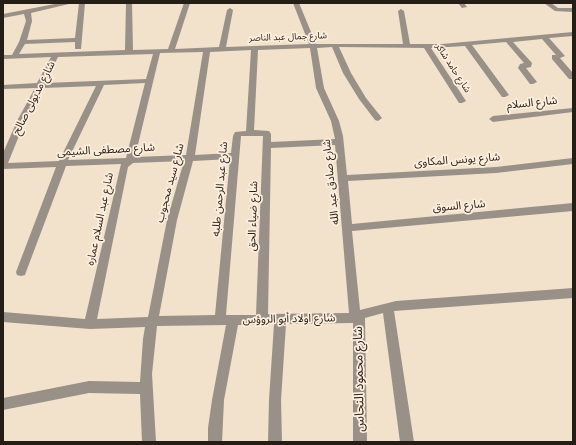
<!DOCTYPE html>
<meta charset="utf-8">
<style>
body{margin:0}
#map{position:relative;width:576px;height:445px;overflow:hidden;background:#f2e1cb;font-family:"Roboto Serif",serif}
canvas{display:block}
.frame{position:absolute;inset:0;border:4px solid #251e16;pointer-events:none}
</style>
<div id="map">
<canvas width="576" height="445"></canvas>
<div class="frame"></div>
</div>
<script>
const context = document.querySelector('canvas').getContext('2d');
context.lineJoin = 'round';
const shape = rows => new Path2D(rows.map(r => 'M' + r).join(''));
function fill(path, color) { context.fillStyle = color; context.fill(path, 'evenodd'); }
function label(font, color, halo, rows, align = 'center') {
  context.font = font + ' "Roboto Serif","Noto Sans Arabic",serif'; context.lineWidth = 3.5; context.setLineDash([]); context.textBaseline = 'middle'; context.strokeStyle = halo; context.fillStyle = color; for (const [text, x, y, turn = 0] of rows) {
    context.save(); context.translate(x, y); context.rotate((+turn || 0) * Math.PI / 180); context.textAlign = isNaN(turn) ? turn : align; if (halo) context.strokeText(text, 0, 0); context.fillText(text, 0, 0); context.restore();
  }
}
fill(shape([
 [60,3,73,3,31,13,32,21,27,40,75,38,79,3,85,3,81,49,75,49,75,42,25,44,19,54,125,50,126,3,132,3,133,50,168,49,184,3,190,3,175,49,219,47,227,10,230,8,233,10,226,47,309,44,293,3,299,3,316,44,403,44,398,11,401,9,404,11,410,44,442,44,573,32,573,36,549,38,565,56,560,58,573,73,572,79,569,79,552,59,552,55,556,55,542,39,513,42,532,63,531,67,526,68,537,82,533,84,530,84,518,68,520,64,524,63,506,42,472,45,509,95,505,97,502,97,465,46,431,48,466,101,462,103,459,103,424,48,339,47,351,73,366,98,382,118,378,121,375,120,359,99,343,73,332,47,317,48,324,88,339,121,343,136,347,175,496,167,573,158,573,164,496,173,348,181,352,224,573,203,573,211,352,231,360,310,396,301,573,288,573,298,394,311,414,442,400,442,383,313,365,318,367,442,353,442,353,323,286,324,281,400,282,442,268,442,269,400,274,324,238,325,224,400,222,442,208,442,208,428,212,400,226,325,157,326,152,374,156,442,142,442,140,394,89,393,3,410,3,398,89,381,140,382,143,339,145,327,90,329,3,322,3,312,85,319,121,164,66,166,26,272,25,275,21,276,17,275,16,272,56,167,3,169,3,153,17,121,35,88,3,89,3,85,37,83,51,57,3,59,3,55,12,55,19,42,26,21,24,14,3,18,3,14,60,3],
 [310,48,316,88,331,121,335,139,271,142,271,134,269,131,254,130,258,50,310,48],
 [251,50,246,131,235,132,233,136,231,153,195,155,210,52,251,50],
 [203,52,186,155,135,157,160,53,203,52],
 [153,54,146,79,45,83,58,57,153,54],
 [145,83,126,158,68,160,104,85,145,83],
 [96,86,59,161,8,163,25,121,43,88,96,86],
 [241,136,263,136,256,315,226,315,241,136],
 [335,145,349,313,268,314,271,148,335,145],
 [230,159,215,315,159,316,177,220,193,161,230,159],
 [184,161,167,220,148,317,97,319,128,167,133,163,184,161],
 [458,3,464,3,467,7,462,8,458,3],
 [544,3,551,3,558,8,573,8,573,12,555,11,544,3],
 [573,108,573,112,493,122,489,119,493,116,573,108]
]), '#999088');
label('9px', '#251e16', '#fdeedd', [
 ["شارع جمال عبد الناصر",288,37,-2],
 ["شارع حامد شاكر",453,68,57]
]);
label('11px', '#251e16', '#fdeedd', [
 ["شارع مدبولى صالح",34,98,-63],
 ["شارع السلام",532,103,-6],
 ["شارع مصطفى الشيمى",106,150,-3],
 ["شارع يونس المكاوى",457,160,-4],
 ["شارع صادق عبد الله",331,182,-96],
 ["شارع سيد محجوب",170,183,-75],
 ["شارع عبد الرحمن طلبه",220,189,-85],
 ["شارع السوق",459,206,-5],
 ["شارع ضياء الحق",253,216,-88],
 ["شارع عبد السلام عماره",100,219,-78],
 ["شارع اولاد أبو الروؤس",289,319,-1]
]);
label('13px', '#251e16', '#fdeedd', [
 ["شارع محمود النحاس",359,379,-91]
]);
</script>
